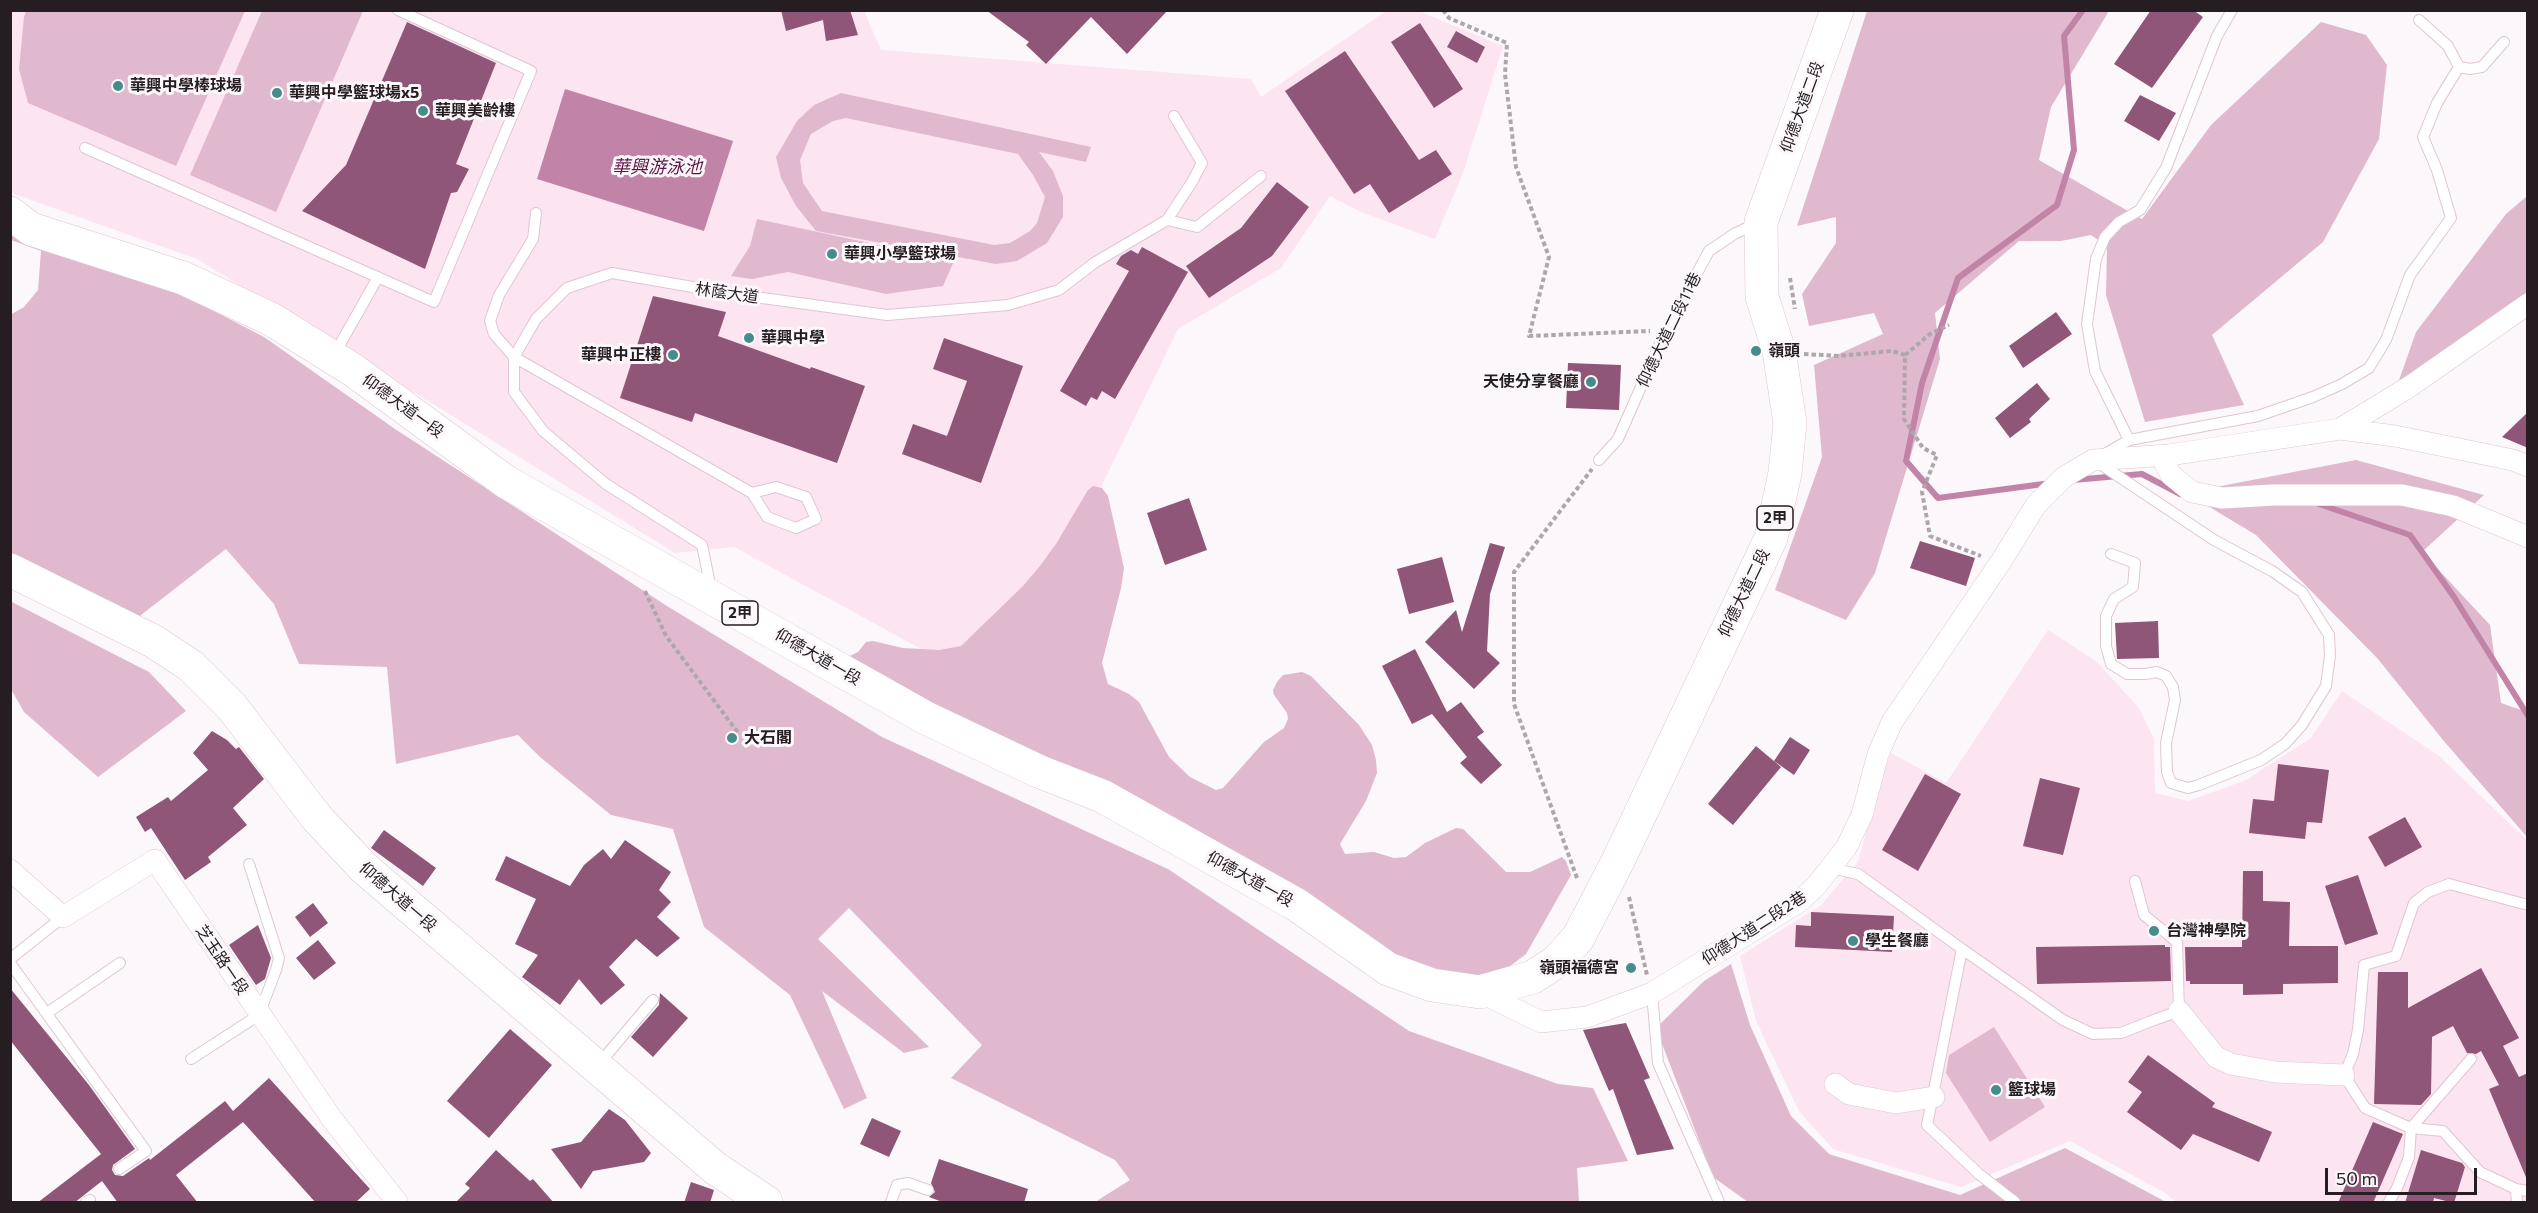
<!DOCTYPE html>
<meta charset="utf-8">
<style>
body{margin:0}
#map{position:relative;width:2538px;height:1213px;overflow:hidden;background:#fcf7fa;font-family:Commissioner,sans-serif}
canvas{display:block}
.frame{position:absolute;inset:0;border:12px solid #251d21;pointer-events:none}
.scale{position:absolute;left:2325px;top:1168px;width:152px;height:27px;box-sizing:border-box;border:3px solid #251d21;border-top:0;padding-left:8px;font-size:18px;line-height:21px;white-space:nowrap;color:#251d21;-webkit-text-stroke:4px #fcf7fa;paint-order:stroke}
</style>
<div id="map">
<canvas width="2538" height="1213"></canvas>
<div class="frame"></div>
<div class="scale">50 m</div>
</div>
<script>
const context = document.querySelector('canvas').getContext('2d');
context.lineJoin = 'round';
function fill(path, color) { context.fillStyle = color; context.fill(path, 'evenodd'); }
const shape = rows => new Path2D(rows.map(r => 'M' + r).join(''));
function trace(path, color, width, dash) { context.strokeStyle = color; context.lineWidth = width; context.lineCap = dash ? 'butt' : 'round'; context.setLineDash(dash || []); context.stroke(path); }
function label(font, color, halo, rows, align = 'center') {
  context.font = font + ' Commissioner,"Noto Sans TC",sans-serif'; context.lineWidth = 6; context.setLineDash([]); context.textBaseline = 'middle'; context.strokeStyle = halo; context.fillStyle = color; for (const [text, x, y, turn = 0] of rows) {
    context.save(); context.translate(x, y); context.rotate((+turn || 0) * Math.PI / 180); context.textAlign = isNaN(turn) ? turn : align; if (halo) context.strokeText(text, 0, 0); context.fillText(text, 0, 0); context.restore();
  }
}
fill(shape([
 [11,11,864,11,881,50,1251,79,1261,97,1386,11,1419,11,1503,46,1463,173,1435,239,1361,212,1330,196,1281,268,1178,329,1064,563,960,670,734,547,675,553,197,259,14,194,11,190],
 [2048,630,2096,661,2139,708,2154,739,2155,793,2188,801,2246,780,2311,738,2342,691,2438,755,2527,840,2527,1202,2176,1202,2167,1194,2070,1141,1961,1187,1833,1149,1799,1111,1756,1021,1740,956,1821,905,1858,862,1881,776,1891,753,1946,783]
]), '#fde4f1');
fill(shape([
 [26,11,26,10,245,11,176,166,28,103,19,69,24,17],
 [262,11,363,11,276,212,190,175],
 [1867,11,2109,11,2051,107,2039,160,2142,219,2211,125,2321,22,2366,35,2387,65,2379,139,2323,242,2212,335,2244,405,2145,422,2106,295,2107,246,2091,235,2061,241,2019,241,1935,313,1940,359,1875,573,1846,620,1775,590,1822,457,1814,365,1883,334,1874,313,1809,326,1802,294,1836,243,1836,217,1797,226],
 [841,93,1091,147,1086,162,1039,152,1053,171,1063,196,1063,217,1047,243,1017,261,996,264,816,231,796,206,781,178,776,157,797,121,814,105],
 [846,118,1018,154,1033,175,1045,197,1037,223,1030,231,1010,243,994,245,822,211,803,183,800,160,811,134,833,121],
 [2527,196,2527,292,2482,327,2398,383,2416,332,2506,214],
 [757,219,954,261,943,286,886,294,788,272,752,279,731,276,750,246],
 [11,229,133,269,264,337,395,429,667,606,882,737,1168,869,1409,1031,1558,1084,1593,1088,1628,1161,1577,1168,1579,1202,1095,1202,1130,1180,1115,1160,951,1078,982,1045,849,908,818,939,929,1047,904,1053,822,991,867,1098,844,1109,790,995,704,927,673,829,611,815,540,757,518,735,396,764,387,667,299,664,274,604,226,549,141,615,135,624,11,563,10,315,24,307,38,290,41,251,11,240],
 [2356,460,2484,495,2422,552,2490,625,2501,703,2527,712,2527,837,2443,740,2378,659,2256,535,2178,488,2221,486],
 [1093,486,1102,488,1108,496,1124,568,1121,588,1102,663,1108,684,1129,694,1139,702,1169,757,1190,777,1216,790,1223,788,1264,742,1284,728,1288,719,1287,713,1274,695,1273,690,1277,682,1283,675,1302,672,1311,676,1359,725,1372,745,1376,760,1377,773,1366,801,1340,844,1345,854,1374,852,1394,858,1406,857,1425,843,1456,828,1463,829,1506,872,1530,872,1562,857,1566,861,1571,875,1526,954,1492,980,1412,974,831,649,850,656,858,652,866,642,873,641,903,648,939,650,961,646,1023,586,1040,566,1056,544,1088,490],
 [10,601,149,672,186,711,98,777,24,712,11,689],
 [1731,964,1750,1025,1791,1116,1829,1154,1960,1195,2065,1148,2166,1202,1748,1202,1713,1177,1656,1028,1704,981],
 [1994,1027,2045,1107,1990,1142,1946,1073,1949,1055]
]), '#e0b9ce');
fill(shape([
 [565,89,733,141,704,231,537,179]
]), '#c184a6');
trace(shape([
 [2073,480,2142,474,2180,494],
 [2051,483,1938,498,1906,461,1922,383,1958,278,2057,205,2074,150,2064,36,2083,10],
 [2316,503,2410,535,2454,597,2528,716]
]), '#c184a6', 6);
fill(shape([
 [781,10,850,10,858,35,826,41,823,20,786,31],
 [986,10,1168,10,1127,54,1091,17,1046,64,1026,45,1029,42],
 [2151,10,2193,10,2203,17,2152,88,2114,64],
 [407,22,496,63,456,164,469,169,457,192,451,193,425,269,302,211,346,165],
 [1420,23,1463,89,1434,108,1391,42],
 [1456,31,1485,47,1477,63,1447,47],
 [1345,51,1419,160,1436,150,1452,174,1389,213,1370,184,1354,194,1285,91],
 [2140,95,2176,113,2159,141,2124,121],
 [1277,182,1309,207,1272,256,1209,298,1186,266,1241,228],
 [1142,247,1188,272,1115,399,1102,391,1097,400,1091,397,1086,406,1060,391,1129,271,1116,264,1121,256,1131,250,1138,254],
 [653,296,726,312,718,336,810,369,811,367,865,386,837,463,695,413,692,422,620,398],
 [2056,312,2072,334,2023,368,2009,346],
 [944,338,1023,366,981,483,902,454,913,424,947,436,967,381,933,369],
 [1568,363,1621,365,1619,410,1566,408],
 [2037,383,2050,399,2029,419,2031,422,2010,438,1995,418],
 [2528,412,2528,448,2502,437],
 [1189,498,1207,550,1165,565,1147,513],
 [1920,541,1975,558,1966,586,1910,568],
 [1490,543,1505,547,1490,594,1487,651,1500,663,1474,689,1425,642,1456,610,1462,632],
 [1442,557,1454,602,1409,614,1397,569],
 [2158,621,2159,658,2117,659,2115,623],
 [1415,649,1447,712,1461,702,1484,732,1477,737,1502,765,1481,784,1460,763,1467,757,1432,714,1412,724,1382,666],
 [212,731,227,740,236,749,239,747,264,779,233,808,247,825,208,857,211,862,185,880,151,828,145,832,136,817,168,797,171,801,208,770,193,753],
 [1790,737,1810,750,1794,775,1774,761],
 [1756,746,1781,767,1733,825,1708,804],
 [2278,764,2329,770,2322,823,2307,822,2305,839,2249,833,2253,799,2274,801],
 [1925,774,1961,794,1918,871,1882,850],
 [2040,778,2080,788,2063,855,2023,846],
 [2405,817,2422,847,2385,867,2368,837],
 [384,830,436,868,423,886,371,848],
 [625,840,671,872,659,890,671,902,657,917,680,938,657,957,636,939,609,967,625,985,601,1005,579,979,560,1005,522,977,538,955,515,944,536,899,495,880,506,856,570,886,584,865,603,849,611,859],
 [2243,871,2263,871,2263,901,2290,902,2289,946,2338,946,2338,983,2283,984,2283,994,2243,995,2243,984,2190,984,2190,981,2186,981,2185,947,2242,947],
 [2358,875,2378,934,2345,945,2325,886],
 [313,903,328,923,310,937,295,917],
 [1811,912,1894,916,1892,952,1795,947,1796,925,1811,926],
 [258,925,271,958,265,979,256,985,229,945],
 [318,940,336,963,314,980,296,958],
 [2165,945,2165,947,2170,947,2171,981,2037,984,2036,947],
 [2481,968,2519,1038,2503,1046,2519,1077,2528,1073,2528,1182,2489,1089,2499,1085,2481,1051,2476,1054,2467,1053,2453,1026,2432,1037,2431,1094,2421,1105,2374,1104,2378,972,2408,972,2408,1008],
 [10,988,89,1085,135,1149,113,1165,112,1170,115,1175,123,1176,149,1158,150,1160,225,1101,233,1111,269,1078,370,1189,355,1203,316,1203,243,1122,176,1175,198,1203,118,1203,102,1181,74,1203,37,1203,101,1154,10,1040],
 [660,993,688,1018,653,1057,631,1037,659,1005],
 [1626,1023,1650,1078,1644,1080,1674,1149,1637,1155,1613,1089,1609,1091,1583,1030],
 [510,1029,552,1065,489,1138,447,1101],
 [2148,1055,2215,1103,2212,1107,2272,1132,2259,1162,2193,1134,2181,1150,2127,1112,2142,1092,2128,1082],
 [609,1109,625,1120,651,1153,644,1162,593,1171,581,1189,551,1149,581,1142],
 [872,1118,901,1131,889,1157,860,1144],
 [2373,1122,2403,1134,2373,1203,2338,1203],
 [496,1150,530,1181,533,1179,554,1203,455,1203,470,1188,465,1184],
 [2421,1150,2462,1163,2465,1167,2454,1203,2434,1198,2433,1203,2405,1203],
 [939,1159,1028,1189,1024,1203,945,1203,929,1197,935,1192,931,1183],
 [691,1182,714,1190,710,1203,684,1203]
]), '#8f5677');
const lane = shape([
 [2419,20,2448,46,2459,67],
 [2459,67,2470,69,2482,67,2504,42],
 [85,148,434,302,531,71,398,10],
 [536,213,533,239,499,295,490,321,494,334,514,357,752,493],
 [1167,220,1197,227,1261,176],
 [334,355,378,277],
 [2129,440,2095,371,2087,324,2096,259,2105,237,2119,222,2140,210,2166,168,2217,36,2232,10],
 [2103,455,2129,440,2258,416,2313,397,2342,384,2369,368,2386,340,2410,275,2451,218,2437,170,2423,137,2437,103,2459,67],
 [1599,460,1618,439,1666,330,1709,251,1734,234,1755,224],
 [2097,462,2214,540,2272,571,2302,592,2329,635,2330,656,2326,686,2302,725,2285,744,2261,760,2199,785,2188,788,2171,783,2167,772,2166,743,2175,700,2173,687,2166,676,2157,672,2145,674,2127,674,2111,664,2106,646,2106,616,2114,599,2133,587,2135,563,2111,554],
 [776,487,806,497,816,519,796,528,767,517,752,493,776,487],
 [711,589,702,545,606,484,543,431,514,392,514,357,536,319,567,288,612,273,733,294,887,315,1008,305,1059,290,1094,263,1167,220,1192,182,1202,163,1174,116],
 [1830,868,1858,874,1962,949,1927,1125,1979,1174,2015,1202],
 [1962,949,2063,1020,2093,1034,2121,1033,2154,1020,2179,1011,2177,942,2144,915,2135,881],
 [10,959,63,917],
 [10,963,146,1151,119,1169],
 [1652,993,1658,1063,1719,1202],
 [47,1013,120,963],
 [191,1059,259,1015,276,970,279,958,249,864],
 [2471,1059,2411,1128,2365,1108,2344,1075,2353,1054,2358,1030,2364,965,2396,956,2414,903,2428,892,2449,884,2528,905],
 [598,1065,653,1000],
 [2516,1189,2517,1202],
 [86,1202,90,1200],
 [891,1202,897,1185,908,1183,928,1190],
 [2389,1202,2397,1188,2409,1157,2411,1128,2443,1131,2480,1172,2516,1189,2528,1191]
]);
const street = shape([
 [2340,429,2409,387,2528,304],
 [2161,456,2171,475,2192,492,2222,498,2273,495,2402,495,2453,506,2528,537],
 [10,870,63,917,155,860,332,1119,397,1202],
 [1480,992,1541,1022,1587,1017,1652,993,1799,902,1816,886,1846,848,1862,815,1878,754,1892,722,2000,563,2036,505,2064,477,2093,460,2169,455,2340,429,2395,436,2513,460,2528,466],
 [2179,1011,2216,1057,2231,1064,2275,1072,2344,1075],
 [1835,1084,1849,1094,1896,1103,1934,1097]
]);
const primary = shape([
 [10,213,31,229,183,278,271,319,353,370,506,482,926,718,1038,771,1102,796,1297,905,1388,969,1432,985,1480,992,1533,977,1556,962,1578,938,1618,861,1771,538,1785,473,1790,423,1779,351,1762,297,1761,222,1837,10],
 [10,570,153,641,191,666,232,707,317,818,364,868,715,1168,766,1202]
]);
trace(lane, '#dec6d2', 12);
trace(street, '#dec6d2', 22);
trace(primary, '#dec6d2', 34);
trace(shape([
 [1443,10,1449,18,1507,43,1505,74,1516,167,1549,257,1529,336,1650,331],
 [1790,278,1795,309],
 [1804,354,1839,356,1892,351,1905,355,1904,419,1923,448,1937,455,1922,492,1930,536,1981,556],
 [1905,355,1930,334,1949,325],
 [645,591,666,636,739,734],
 [1577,878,1514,704,1514,572,1592,469],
 [1629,897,1647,975]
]), '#ada7ab', 4, [4.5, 3]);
trace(lane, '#fff', 10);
trace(street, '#fff', 21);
trace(primary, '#fff', 33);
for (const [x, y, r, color] of [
 [118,86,6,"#458d8c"],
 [277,93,6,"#458d8c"],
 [423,111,6,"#458d8c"],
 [832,254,6,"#458d8c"],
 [749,338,6,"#458d8c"],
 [1756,351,6,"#458d8c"],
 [673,355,6,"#458d8c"],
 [1591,382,6,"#458d8c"],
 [732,738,6,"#458d8c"],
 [2154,931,6,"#458d8c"],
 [1853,941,6,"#458d8c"],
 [1631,968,6,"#458d8c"],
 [1996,1090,6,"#458d8c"]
]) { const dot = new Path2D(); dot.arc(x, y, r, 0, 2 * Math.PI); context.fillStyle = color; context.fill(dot); trace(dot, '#fcf7fa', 2); }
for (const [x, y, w] of [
 [1775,518,36],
 [740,613,36]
]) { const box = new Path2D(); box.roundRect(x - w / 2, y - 12, w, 24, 4.5); context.fillStyle = '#fcf7fa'; context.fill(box); trace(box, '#251d21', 1.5); }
label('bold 15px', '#251d21', null, [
 ["2甲",1775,518],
 ["2甲",740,613]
]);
label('bold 16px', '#251d21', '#fcf7fa', [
 ["華興中學棒球場",130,86],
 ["華興中學籃球場x5",289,93],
 ["華興美齡樓",435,111],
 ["華興小學籃球場",844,254],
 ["華興中學",761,338],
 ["嶺頭",1768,351],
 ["華興中正樓",661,355,"right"],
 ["天使分享餐廳",1579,382,"right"],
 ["大石閣",744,738],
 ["台灣神學院",2166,931],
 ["學生餐廳",1865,941],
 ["嶺頭福德宮",1619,968,"right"],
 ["籃球場",2008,1090]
], 'left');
label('16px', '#251d21', '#fcf7fa', [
 ["仰德大道二段",1802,107,-70],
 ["林蔭大道",727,293,8],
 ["仰德大道二段11巷",1669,330,-64],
 ["仰德大道一段",403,406,36],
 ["仰德大道二段",1744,593,-64],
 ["仰德大道一段",818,657,30],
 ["仰德大道一段",1250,879,29],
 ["仰德大道一段",398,897,41],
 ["仰德大道二段2巷",1754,928,-33],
 ["芝玉路一段",222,960,56]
]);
label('italic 18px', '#5d1444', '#fcf7fa', [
 ["華興游泳池",657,167]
]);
</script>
